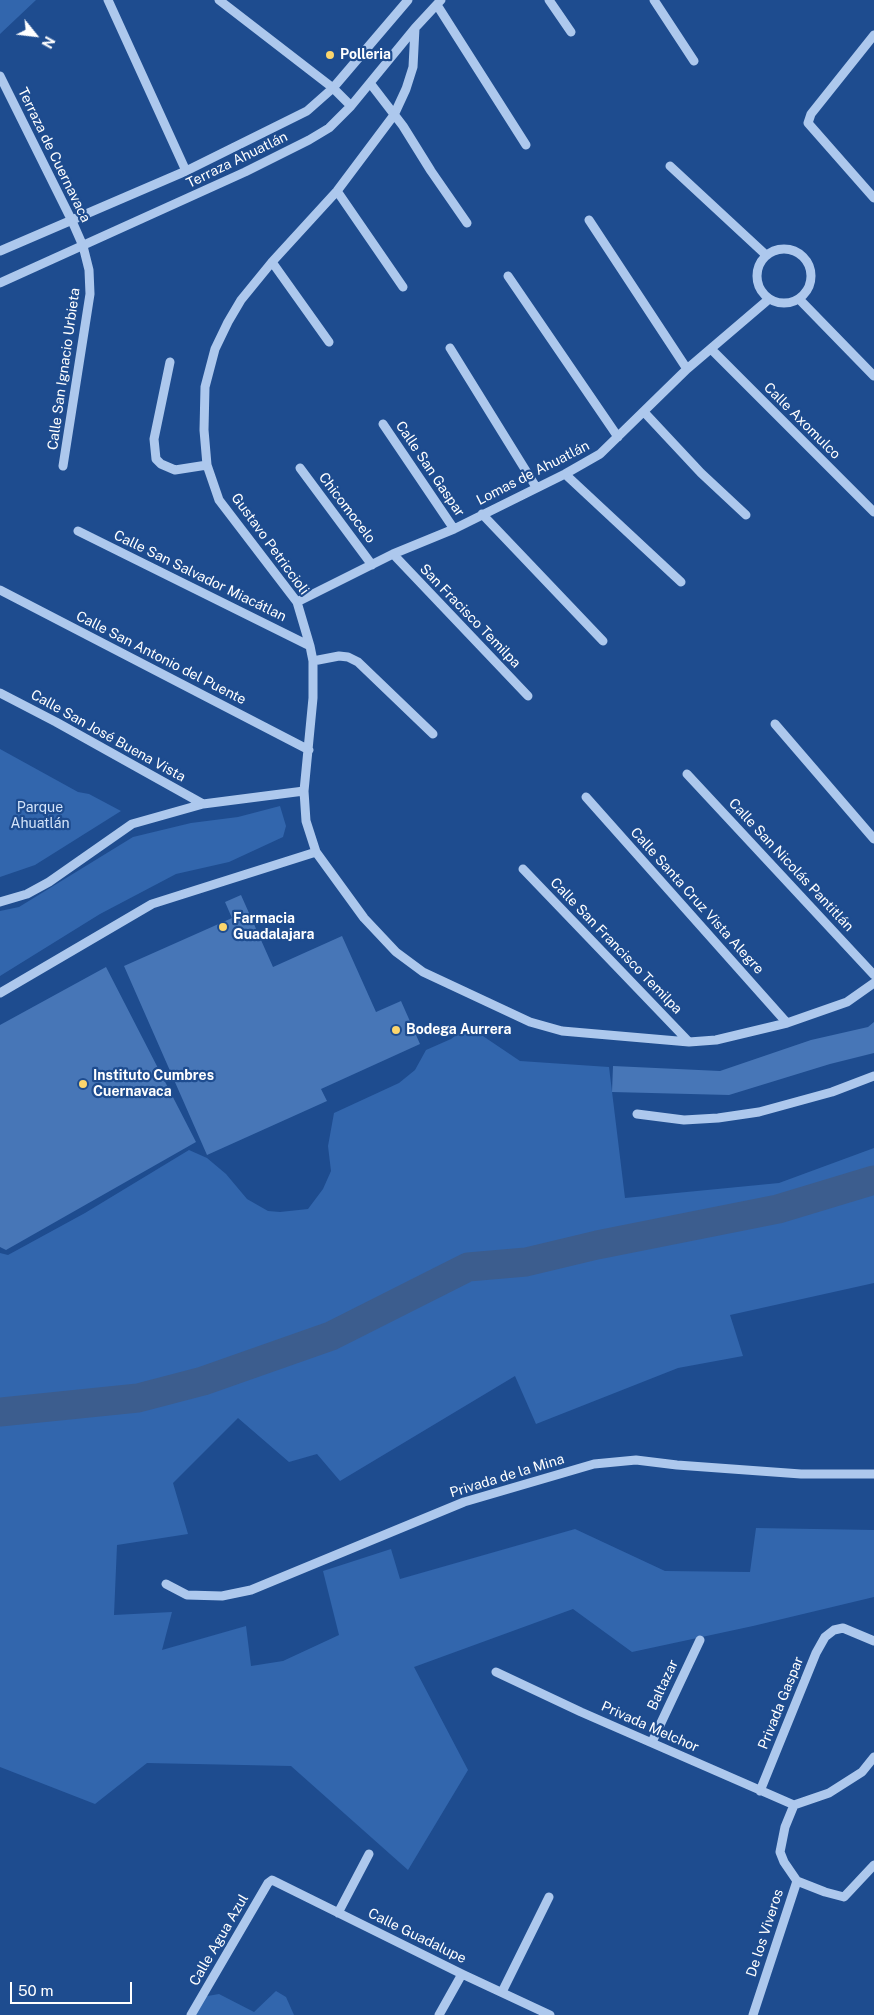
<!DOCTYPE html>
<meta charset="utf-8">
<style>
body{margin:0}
#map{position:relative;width:874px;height:2015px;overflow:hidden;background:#1e4c8f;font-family:"Public Sans",sans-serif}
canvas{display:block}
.north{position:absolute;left:10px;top:10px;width:50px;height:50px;-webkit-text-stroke:4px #1e4c8f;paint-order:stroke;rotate:119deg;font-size:14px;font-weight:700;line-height:20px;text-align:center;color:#fff}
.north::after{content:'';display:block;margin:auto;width:18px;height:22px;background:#fff;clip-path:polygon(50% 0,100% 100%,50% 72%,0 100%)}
.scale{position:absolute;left:10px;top:1982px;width:122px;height:22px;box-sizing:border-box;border:2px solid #fff;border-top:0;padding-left:6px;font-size:15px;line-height:18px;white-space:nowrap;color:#fff;-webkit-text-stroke:4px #1e4c8f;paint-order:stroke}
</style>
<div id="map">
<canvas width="874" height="2015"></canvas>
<div class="north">N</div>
<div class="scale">50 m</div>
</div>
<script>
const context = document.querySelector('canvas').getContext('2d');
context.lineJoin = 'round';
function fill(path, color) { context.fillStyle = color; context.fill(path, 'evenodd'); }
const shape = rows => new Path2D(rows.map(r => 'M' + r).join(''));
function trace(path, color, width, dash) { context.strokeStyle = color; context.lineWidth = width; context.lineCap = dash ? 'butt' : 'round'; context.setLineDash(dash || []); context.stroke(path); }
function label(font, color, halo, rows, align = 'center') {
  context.font = font + ' "Public Sans",sans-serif'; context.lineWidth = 4.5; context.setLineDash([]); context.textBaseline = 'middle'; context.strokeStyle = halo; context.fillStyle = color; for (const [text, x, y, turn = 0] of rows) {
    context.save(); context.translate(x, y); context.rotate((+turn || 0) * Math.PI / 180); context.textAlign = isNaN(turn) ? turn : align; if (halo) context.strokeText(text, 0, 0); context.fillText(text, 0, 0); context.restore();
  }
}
fill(shape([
 [0,0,36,0,0,34],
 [0,749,78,792,89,794,121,811,35,865,0,877],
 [280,806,286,826,283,837,229,862,176,874,100,914,0,976,0,911,19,907,133,837,191,823,238,817],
 [468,1026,520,1061,609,1067,625,1198,779,1183,874,1148,874,1283,730,1315,743,1356,678,1368,536,1424,515,1376,340,1481,317,1454,289,1462,238,1418,173,1483,188,1534,117,1545,114,1615,172,1612,162,1650,246,1626,251,1666,283,1661,339,1635,323,1571,391,1549,400,1579,575,1529,665,1571,750,1572,756,1528,874,1530,874,1597,753,1626,632,1652,573,1609,414,1667,468,1770,408,1870,291,1766,147,1763,95,1804,0,1767,0,1253,8,1255,85,1213,189,1150,207,1158,226,1174,247,1199,268,1211,280,1212,308,1209,323,1189,331,1171,328,1146,334,1113,399,1083,415,1070,426,1050,451,1039],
 [276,1991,286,1997,294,2015,191,2015,202,1997,219,1994,254,2012]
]), '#3266ad');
trace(shape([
 [0,1412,138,1398,203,1381,331,1336,468,1267,526,1262,597,1245,778,1209,874,1180]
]), '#3c5d8e', 29);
fill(shape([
 [241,895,273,967,342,936,376,1012,401,1001,420,1044,321,1089,327,1101,207,1155,124,966,232,918,225,902],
 [106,967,196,1142,6,1250,0,1247,0,1025],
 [874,1022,874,1053,830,1064,729,1095,612,1092,613,1066,720,1071,811,1040,868,1027]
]), '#4776b7');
trace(shape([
 [108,0,186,171],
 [219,0,333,88,351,106],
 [549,0,571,32],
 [654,0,694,61],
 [437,5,526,145],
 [415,28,413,67,406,89,394,115,337,191,272,262,241,300,228,322,215,349,205,387,204,430,207,465,219,500,297,602,310,646,313,661,313,698,304,791,306,821,316,852,364,918,396,952,423,972,530,1022,562,1031,689,1042,716,1040,787,1023,847,1002,874,983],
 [874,35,811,114,808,123,874,198],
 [0,76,72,221,83,246,89,270,90,294,63,466],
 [370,83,403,126,431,171,467,223],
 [670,166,766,255],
 [337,191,403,287],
 [589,220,687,369],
 '757 276a27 27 0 1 1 54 0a27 27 0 1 1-54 0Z',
 [0,251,186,171,307,111,333,88,408,0],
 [272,262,329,342],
 [508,276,618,437],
 [0,283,245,172,309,140,329,128,351,106,415,28,441,0],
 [799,299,874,376],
 [450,348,536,487],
 [711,349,874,512],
 [170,362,154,439,156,459,161,464,175,470,207,465],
 [644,412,701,473,746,515],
 [383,424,454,529],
 [300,468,372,565],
 [565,474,681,582],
 [482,514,603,641],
 [78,531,310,646],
 [393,554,528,696],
 [0,590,309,750],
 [297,602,393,554,454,529,565,474,600,454,687,369,769,299],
 [313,661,339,656,348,657,358,662,433,734],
 [0,693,56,722,203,804],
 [775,724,874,839],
 [687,774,874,975],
 [586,797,787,1023],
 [523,869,689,1042],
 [0,902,27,894,49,882,132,824,203,804,304,791],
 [0,993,152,904,316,852],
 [637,1114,684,1120,718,1118,759,1112,832,1092,874,1076],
 [166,1584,187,1595,222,1596,251,1590,464,1502,594,1464,636,1460,677,1465,801,1474,874,1474],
 [496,1672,581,1712,794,1805],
 [652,1742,700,1640],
 [760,1791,816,1653,825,1637,834,1630,843,1628,874,1641],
 [794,1805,829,1793,862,1772,874,1757],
 [797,1881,825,1892,844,1897,874,1865],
 [338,1913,369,1854],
 [502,1992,549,1897],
 [191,2015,268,1883,272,1880,462,1974,550,2015],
 [439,2015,462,1974],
 [753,2015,797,1881,784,1862,780,1852,785,1827,794,1805]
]), '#adc8ed', 9);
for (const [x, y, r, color] of [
 [330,55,5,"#fcd66d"],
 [223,927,5,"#fcd66d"],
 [396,1030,5,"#fcd66d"],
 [83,1084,5,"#fcd66d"]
]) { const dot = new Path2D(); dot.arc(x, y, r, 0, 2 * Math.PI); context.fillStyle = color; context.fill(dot); trace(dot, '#1e4c8f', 2); }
label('bold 14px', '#fff', '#1e4c8f', [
 ["Polleria",340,55],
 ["Farmacia",233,919],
 ["Guadalajara",233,935],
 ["Bodega Aurrera",406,1030],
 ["Instituto Cumbres",93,1076],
 ["Cuernavaca",93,1092]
], 'left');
label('14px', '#fff', '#1e4c8f', [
 ["Terraza de Cuernavaca",54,155,64],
 ["Terraza Ahuatlán",237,160,-26],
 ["Calle San Ignacio Urbieta",64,369,-82],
 ["Calle Axomulco",802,421,45],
 ["Calle San Gaspar",430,469,56],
 ["Lomas de Ahuatlán",533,473,-27],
 ["Chicomocelo",347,508,53],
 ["Gustavo Petriccioli",270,544,54],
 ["Calle San Salvador Miacátlan",200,576,26],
 ["San Fracisco Temilpa",470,616,46],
 ["Calle San Antonio del Puente",161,658,27],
 ["Calle San José Buena Vista",108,736,29],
 ["Calle San Nicolás Pantitlán",791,865,47],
 ["Calle Santa Cruz Vista Alegre",697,901,48],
 ["Calle San Francisco Temilpa",616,946,46],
 ["Privada de la Mina",507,1476,-17],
 ["Baltazar",663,1685,-65],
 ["Privada Gaspar",781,1703,-68],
 ["Privada Melchor",650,1727,24],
 ["De los Viveros",765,1933,-72],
 ["Calle Guadalupe",417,1936,26],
 ["Calle Agua Azul",219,1940,-60]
]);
label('14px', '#d3e3f9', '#1e4c8f', [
 ["Parque",40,808],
 ["Ahuatlán",40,824]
]);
</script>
